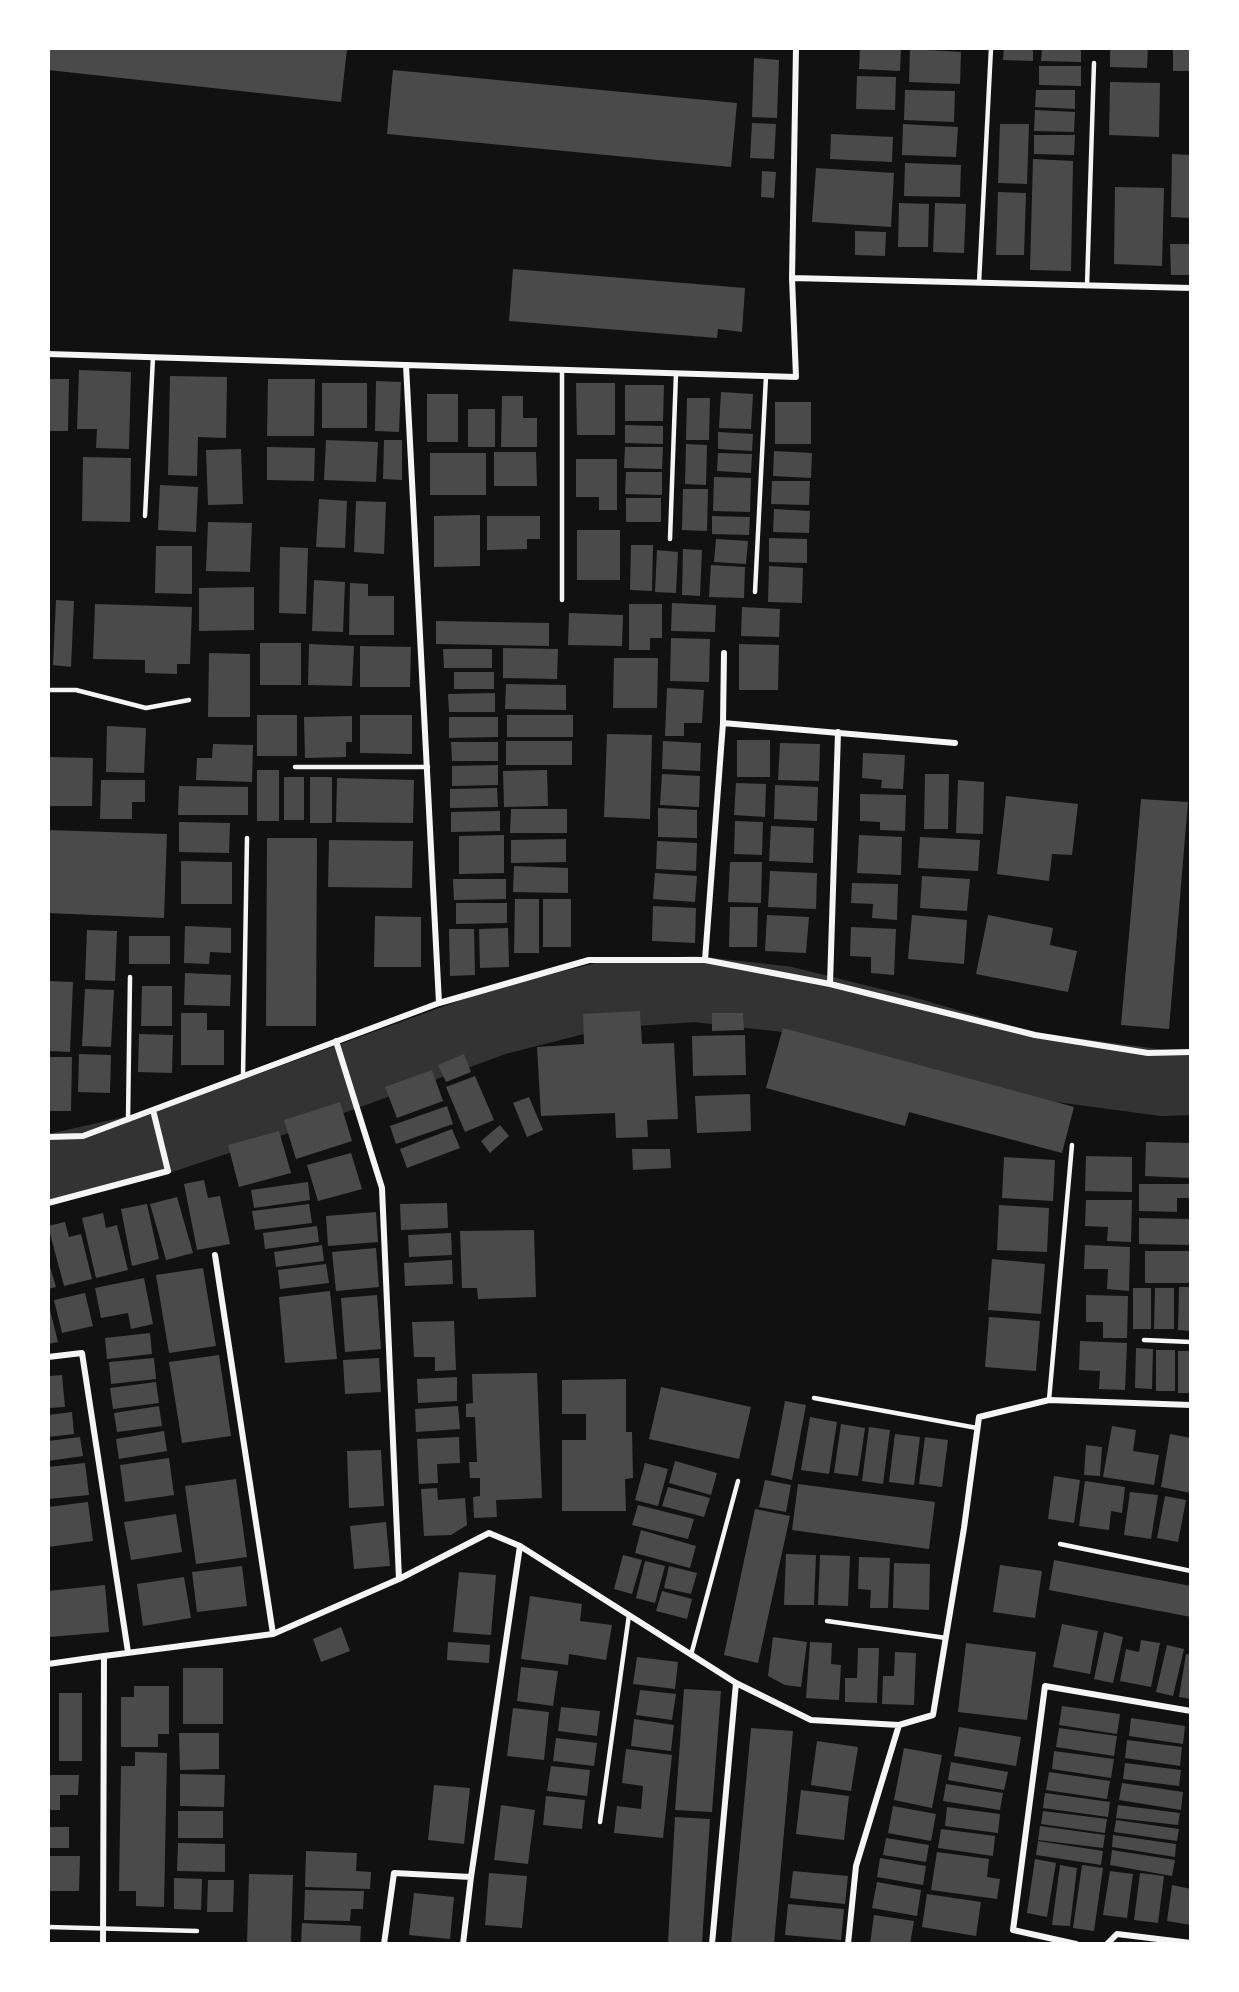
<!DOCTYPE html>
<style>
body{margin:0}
#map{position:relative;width:1239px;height:1992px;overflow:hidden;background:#111;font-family:Barlow,sans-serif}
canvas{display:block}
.frame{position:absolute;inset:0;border:50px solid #fff;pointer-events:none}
</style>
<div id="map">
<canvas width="1239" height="1992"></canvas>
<div class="frame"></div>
</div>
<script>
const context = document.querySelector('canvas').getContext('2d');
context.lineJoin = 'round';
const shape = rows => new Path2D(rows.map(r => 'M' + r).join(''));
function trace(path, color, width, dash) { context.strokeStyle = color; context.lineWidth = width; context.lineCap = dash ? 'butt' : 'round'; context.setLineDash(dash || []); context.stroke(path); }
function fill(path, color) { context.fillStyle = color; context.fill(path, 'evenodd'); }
trace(shape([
 [48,1168,146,1146,275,1103,497,1022,604,995,694,989,784,999,901,1028,1029,1065,1163,1083,1191,1082]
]), '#333', 66);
fill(shape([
 [48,48,341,48,347,49,341,102,48,70],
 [860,48,901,48,900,71,859,69],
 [1004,48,1033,48,1033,61,1003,60],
 [1042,48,1081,48,1081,62,1041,61],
 [1110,48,1148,48,1147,68,1110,67],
 [1173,48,1191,48,1191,71,1173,71],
 [910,49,961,52,960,84,909,82],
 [754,58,779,60,777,118,752,117],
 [1039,66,1081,66,1081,86,1039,85],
 [393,70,737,103,731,167,387,134],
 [857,76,896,77,895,110,856,109],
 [1110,82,1160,83,1159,137,1109,135],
 [905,90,955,91,954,122,904,120],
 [1036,90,1075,90,1075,109,1035,107],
 [1035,110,1075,112,1074,132,1034,131],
 [752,123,776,124,774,159,750,158],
 [903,124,958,127,956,157,902,155],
 [1000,124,1029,124,1027,184,998,183],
 [831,134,893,137,892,162,830,159],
 [1034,135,1075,135,1074,155,1034,154],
 [1172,154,1191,155,1191,218,1171,217],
 [1033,159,1073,161,1071,271,1030,270],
 [905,163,961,165,960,197,904,196],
 [816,168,894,173,891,227,812,222],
 [762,171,776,172,774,198,761,197],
 [1115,187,1164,188,1162,266,1114,264],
 [998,192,1026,193,1024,255,996,255],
 [899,203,929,204,928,247,898,247],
 [935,203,966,204,964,253,933,252],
 [855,231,886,232,885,256,855,255],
 [1170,244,1191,244,1191,275,1171,275],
 [513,269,745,288,742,332,718,329,717,338,509,321],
 [79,370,131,372,129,449,96,448,97,429,77,429],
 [170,376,227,377,226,438,198,437,197,476,168,475],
 [48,379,69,379,68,431,48,431],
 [268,379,315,379,314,436,267,436],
 [376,381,401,382,399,432,375,431],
 [322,383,367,383,367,428,322,428],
 [576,383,615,383,615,435,577,435],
 [625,385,664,385,663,421,625,421],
 [721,392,753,394,751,429,719,428],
 [427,394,458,394,458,442,427,442],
 [502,396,523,396,523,418,537,418,537,447,501,447],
 [687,398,710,398,709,440,686,440],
 [775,402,811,402,811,444,775,444],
 [468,409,495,409,495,447,468,447],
 [625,425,663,426,663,444,625,443],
 [718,432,753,434,752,451,718,449],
 [326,440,378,442,376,482,324,480],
 [384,440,402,440,402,480,383,479],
 [686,444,707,445,706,485,685,484],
 [267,447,315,448,314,481,267,480],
 [625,447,663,447,662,469,624,468],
 [241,449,243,504,208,505,206,450],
 [774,451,812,453,811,478,773,476],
 [494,452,536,452,537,486,494,486],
 [430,453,486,453,486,495,430,495],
 [718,453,752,454,751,473,717,471],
 [83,457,131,458,130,522,82,521],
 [576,459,617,459,617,510,599,510,599,497,576,497],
 [626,472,662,472,662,495,625,494],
 [714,477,751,478,750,512,713,511],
 [772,481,810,481,809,505,771,504],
 [160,485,198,487,196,532,158,530],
 [683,489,708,489,707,531,682,530],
 [626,498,661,498,661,522,626,522],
 [319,499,347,501,345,548,316,547],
 [356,501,386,502,384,554,354,552],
 [774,509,810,511,809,533,773,532],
 [480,515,480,566,434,567,434,516],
 [487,516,540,516,540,539,527,539,527,549,487,550],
 [712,516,750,517,749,535,712,534],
 [208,522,252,523,250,572,206,571],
 [577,530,620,530,620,580,577,580],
 [769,538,807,539,807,563,769,562],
 [716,539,748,541,746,564,714,562],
 [631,545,653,545,652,591,630,590],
 [156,546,192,546,192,594,155,593],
 [280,547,308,548,306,614,279,613],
 [683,549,702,550,700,596,682,595],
 [657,550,678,552,676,593,655,592],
 [711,565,745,567,744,598,709,597],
 [769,566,803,568,802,603,768,602],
 [314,580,345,582,343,632,312,631],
 [350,583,368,584,368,596,394,596,394,635,349,635],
 [254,587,254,630,199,631,199,588],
 [56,600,74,601,71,667,53,665],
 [672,603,716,605,715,632,671,631],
 [95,604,192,607,190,664,177,664,177,674,145,673,145,660,93,659],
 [629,604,662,604,662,638,650,638,650,650,629,650],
 [742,607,780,609,779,637,741,636],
 [569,613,623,615,622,646,568,645],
 [436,621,549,623,549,646,436,644],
 [671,638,710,639,709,682,670,681],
 [260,643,301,643,301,685,260,685],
 [309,644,354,646,352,686,308,685],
 [739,644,779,645,778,690,739,690],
 [360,646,411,647,410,687,360,687],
 [503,648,558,649,557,679,503,678],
 [443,649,492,649,492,668,444,668],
 [209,653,250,654,250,717,208,717],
 [614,658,658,658,657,708,613,708],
 [454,672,494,672,494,689,454,689],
 [506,684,566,685,566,710,505,709],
 [667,688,704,690,702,723,684,723,684,736,665,736],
 [495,693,495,712,449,712,448,694],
 [257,715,297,715,297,756,257,756],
 [360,715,412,715,412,754,360,753],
 [507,715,573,715,573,737,507,737],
 [352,716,352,742,346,742,346,757,305,758,304,717],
 [449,717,498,717,498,737,449,738],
 [107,726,146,728,144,773,106,772],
 [607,734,652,735,650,819,604,817],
 [737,740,770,740,770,777,737,777],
 [506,741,572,741,572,765,506,765],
 [663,741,701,743,700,771,662,769],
 [451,742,498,742,498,761,452,761],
 [780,743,820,744,819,781,778,780],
 [213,744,253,745,252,782,196,780,197,758,212,758],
 [863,753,905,755,903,789,881,788,882,780,862,778],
 [48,757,93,758,92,806,48,806],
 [498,765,498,785,452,786,452,766],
 [257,770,279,770,279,821,257,821],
 [547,770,548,806,504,807,503,771],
 [662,774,700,776,699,807,660,805],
 [925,774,949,774,948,829,924,829],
 [284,777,304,777,304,820,284,820],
 [310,777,332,777,332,823,310,823],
 [337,778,414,780,413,823,336,822],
 [101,780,145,780,145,802,132,802,132,819,100,819],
 [958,780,984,782,983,834,956,833],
 [736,783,766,784,765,817,734,815],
 [775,785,818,787,817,821,774,819],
 [179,786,248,787,248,815,178,815],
 [497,788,498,807,450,808,450,789],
 [860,794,906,795,905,831,880,830,880,822,860,821],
 [1006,796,1078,804,1072,855,1052,854,1049,881,997,874],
 [1141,799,1188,802,1169,1029,1121,1025],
 [658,808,697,810,697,838,658,837],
 [511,809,567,809,567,833,510,833],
 [500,811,500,831,451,832,451,812],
 [735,821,763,822,762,855,734,854],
 [179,822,230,823,229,853,179,852],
 [771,826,814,828,813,863,769,861],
 [48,830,167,834,164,918,48,913],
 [504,835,504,873,459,874,459,836],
 [859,835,902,837,901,875,857,873],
 [920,837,980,840,978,871,918,868],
 [267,838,317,838,316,1026,266,1026],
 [566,839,566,862,511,863,511,840],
 [329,840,413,841,412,888,328,887],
 [657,841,697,843,696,871,656,869],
 [181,861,232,862,232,904,181,904],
 [730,862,762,862,761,903,728,902],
 [514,866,568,868,568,893,513,892],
 [770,871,817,873,816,909,768,907],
 [655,873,697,876,695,902,653,899],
 [922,876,970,879,967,911,920,908],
 [453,879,506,879,506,899,454,900],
 [852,883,898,884,897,920,872,918,873,904,851,903],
 [515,899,539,899,539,953,514,953],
 [543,899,571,899,571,947,543,947],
 [456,903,507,903,507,923,456,924],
 [653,906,696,908,695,943,652,941],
 [730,907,758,907,757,947,729,947],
 [767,915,809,917,806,953,765,951],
 [912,915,967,920,964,964,908,959],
 [988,915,1053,928,1050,945,1077,951,1068,992,976,974],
 [375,916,421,917,421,967,374,967],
 [185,926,231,928,231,953,210,952,209,964,184,963],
 [851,927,896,929,894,975,871,973,871,957,850,956],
 [508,928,509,967,480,968,479,929],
 [449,929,474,929,475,975,450,976],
 [87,930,117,931,115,981,85,980],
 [129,936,170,936,170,964,129,964],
 [185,973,231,975,230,1006,184,1005],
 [48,981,73,982,70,1052,48,1051],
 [142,986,172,986,172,1026,141,1026],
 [85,989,114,990,111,1047,82,1046],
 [640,1011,642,1044,674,1043,678,1119,647,1120,648,1137,616,1138,615,1113,541,1116,537,1047,584,1044,583,1014],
 [181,1013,207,1013,207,1030,224,1030,224,1065,181,1065],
 [712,1013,743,1013,744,1030,712,1031],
 [783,1028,1074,1107,1062,1153,909,1112,905,1126,766,1088],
 [139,1034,173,1035,172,1073,138,1072],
 [745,1035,746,1075,693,1076,692,1036],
 [79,1054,111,1055,110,1093,78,1092],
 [464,1054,471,1072,446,1082,438,1065],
 [48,1057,72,1057,71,1111,48,1111],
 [432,1070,443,1101,397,1118,385,1087],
 [475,1076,494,1120,465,1132,446,1087],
 [750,1094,751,1131,697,1133,695,1096],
 [529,1097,543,1130,527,1137,513,1103],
 [340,1102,352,1141,296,1159,284,1120],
 [447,1106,453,1124,396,1144,390,1126],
 [500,1125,509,1136,490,1153,481,1141],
 [452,1129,460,1148,407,1168,400,1149],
 [279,1131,291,1173,239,1187,228,1145],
 [1146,1142,1191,1143,1191,1178,1145,1176],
 [632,1149,670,1149,671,1168,633,1170],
 [351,1153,362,1189,318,1201,307,1165],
 [1086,1156,1132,1157,1132,1192,1085,1191],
 [1004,1157,1055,1160,1053,1201,1002,1198],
 [204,1180,208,1198,220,1196,230,1244,197,1250,184,1184],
 [308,1182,310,1200,254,1208,251,1190],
 [1139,1184,1191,1184,1191,1198,1177,1198,1177,1212,1139,1211],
 [177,1197,193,1253,166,1260,150,1204],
 [1086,1200,1132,1200,1131,1242,1107,1241,1108,1227,1085,1226],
 [447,1203,448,1228,401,1230,400,1204],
 [147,1204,159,1259,132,1266,121,1209],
 [309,1204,312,1223,255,1230,252,1211],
 [999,1205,1049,1208,1047,1252,997,1250],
 [376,1212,378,1242,328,1246,326,1216],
 [103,1213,106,1228,117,1225,128,1270,96,1278,82,1218],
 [1139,1218,1191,1219,1191,1245,1139,1244],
 [65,1222,69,1237,81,1234,92,1279,64,1286,48,1226],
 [317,1226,319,1242,265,1249,263,1233],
 [534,1230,536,1297,478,1299,477,1288,462,1288,460,1231],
 [451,1233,452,1255,409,1257,408,1235],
 [322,1245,324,1261,276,1267,274,1252],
 [1085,1245,1130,1247,1129,1291,1107,1289,1108,1269,1084,1269],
 [376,1248,379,1287,336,1291,332,1252],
 [1145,1251,1191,1251,1191,1283,1145,1283],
 [992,1259,1045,1264,1041,1314,988,1310],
 [48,1260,56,1287,48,1289],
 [452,1260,453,1284,405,1286,404,1263],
 [326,1264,329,1283,280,1289,278,1270],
 [203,1268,216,1346,169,1353,156,1275],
 [144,1278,153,1324,131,1329,128,1313,101,1318,95,1288],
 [1179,1287,1191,1287,1191,1331,1178,1330],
 [1133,1288,1151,1288,1151,1329,1133,1329],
 [1155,1288,1174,1288,1174,1329,1154,1329],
 [330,1291,337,1359,285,1363,279,1297],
 [85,1293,93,1326,62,1333,54,1300],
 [377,1295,381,1349,345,1352,341,1298],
 [1086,1295,1128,1296,1127,1338,1103,1338,1103,1322,1086,1322],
 [48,1302,58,1342,48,1344],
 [989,1317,1040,1321,1036,1371,985,1367],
 [454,1321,456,1370,435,1371,435,1357,414,1357,412,1322],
 [150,1333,152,1354,107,1359,105,1338],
 [1080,1341,1127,1343,1125,1390,1099,1389,1100,1371,1079,1370],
 [1136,1348,1153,1349,1152,1389,1135,1388],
 [1156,1350,1175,1350,1175,1391,1156,1391],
 [1178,1351,1191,1351,1191,1393,1178,1393],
 [219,1355,231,1436,182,1443,169,1362],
 [154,1358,156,1379,111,1384,109,1362],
 [379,1358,381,1392,345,1394,343,1360],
 [537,1373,542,1498,496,1500,497,1517,474,1518,473,1497,480,1496,480,1478,470,1478,469,1462,477,1462,475,1417,466,1417,466,1404,473,1403,472,1374],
 [62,1375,65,1407,48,1408,48,1376],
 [457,1377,457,1401,418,1403,417,1379],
 [626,1379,626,1432,632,1432,633,1478,625,1479,626,1511,562,1511,562,1440,586,1440,586,1414,562,1414,562,1380],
 [156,1382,159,1403,113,1409,110,1388],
 [661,1387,751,1407,739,1459,649,1439],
 [785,1401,806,1405,792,1480,771,1475],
 [159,1406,162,1426,117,1432,114,1413],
 [458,1406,460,1429,416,1432,415,1409],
 [72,1412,74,1434,48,1437,48,1415],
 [810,1417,837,1422,829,1474,801,1470],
 [841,1424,865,1428,858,1476,834,1473],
 [1112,1426,1136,1430,1133,1451,1159,1455,1154,1485,1103,1477],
 [869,1427,890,1430,883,1484,862,1481],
 [164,1431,167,1451,119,1459,116,1439],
 [895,1434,920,1437,914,1485,889,1482],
 [1170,1434,1191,1438,1191,1493,1161,1487],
 [80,1437,83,1456,48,1461,48,1441],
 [459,1437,460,1463,437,1464,438,1483,419,1484,417,1439],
 [925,1437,948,1440,942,1487,919,1484],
 [1086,1445,1102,1447,1100,1476,1084,1475],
 [381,1450,384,1506,349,1508,347,1451],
 [169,1458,174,1495,125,1502,120,1465],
 [675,1461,717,1473,711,1495,669,1483],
 [85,1463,89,1495,48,1499,48,1467],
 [645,1463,668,1469,658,1506,635,1500],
 [1054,1476,1080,1480,1074,1523,1048,1519],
 [236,1479,247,1557,196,1564,185,1486],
 [765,1480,791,1485,786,1512,759,1507],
 [1085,1481,1125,1487,1122,1513,1111,1511,1109,1530,1079,1526],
 [798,1484,935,1502,929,1549,792,1530],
 [668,1487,710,1498,704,1517,662,1506],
 [437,1488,438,1500,465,1498,467,1525,451,1535,424,1536,421,1489],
 [1130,1492,1158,1495,1151,1539,1124,1535],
 [1165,1496,1186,1500,1178,1542,1157,1538],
 [88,1502,93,1541,48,1547,48,1507],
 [638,1505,694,1519,688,1539,632,1525],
 [755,1509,790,1516,758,1663,724,1655],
 [176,1514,182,1552,131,1560,124,1522],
 [386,1522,390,1566,354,1569,350,1526],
 [641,1530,696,1546,690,1568,635,1553],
 [786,1554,816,1555,814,1605,784,1605],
 [623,1555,642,1560,632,1594,614,1589],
 [820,1555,850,1556,848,1606,818,1605],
 [859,1557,890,1558,888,1608,870,1608,871,1590,858,1589],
 [1054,1560,1191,1586,1191,1617,1049,1590],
 [645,1561,665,1566,655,1603,636,1598],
 [894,1563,930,1564,929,1610,893,1608],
 [1000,1565,1042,1571,1035,1618,993,1612],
 [242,1566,247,1606,197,1612,192,1572],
 [669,1566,697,1573,691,1594,664,1588],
 [459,1572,496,1575,491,1635,453,1632],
 [184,1577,191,1618,143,1626,137,1584],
 [105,1585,109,1632,49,1637,48,1591],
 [662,1591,692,1599,687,1619,656,1611],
 [530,1596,582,1604,580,1621,612,1625,606,1660,569,1654,568,1665,521,1659],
 [1062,1624,1098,1631,1090,1674,1053,1667],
 [341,1627,350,1651,321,1662,313,1639],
 [1104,1632,1123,1637,1113,1683,1094,1679],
 [773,1637,807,1642,801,1687,785,1685,768,1676],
 [1141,1640,1160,1643,1151,1687,1120,1681,1126,1649,1139,1652],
 [448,1642,490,1645,489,1663,447,1660],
 [810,1642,832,1643,831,1664,841,1665,839,1700,806,1698],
 [966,1643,1036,1652,1027,1720,958,1712],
 [1167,1645,1184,1649,1173,1696,1156,1692],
 [858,1648,879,1648,877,1703,845,1702,845,1678,857,1678],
 [895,1652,916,1653,914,1705,882,1704,883,1676,894,1676],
 [1186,1654,1191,1655,1191,1699,1179,1697],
 [637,1657,678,1662,675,1689,633,1684],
 [521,1667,558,1671,553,1706,517,1701],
 [183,1668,223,1668,223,1724,183,1724],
 [134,1686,169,1686,169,1734,158,1734,158,1747,121,1747,121,1697,134,1697],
 [684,1689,721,1691,712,1812,675,1810],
 [640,1690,676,1694,672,1720,636,1715],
 [59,1693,82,1693,82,1761,59,1761],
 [1062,1706,1120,1714,1117,1734,1059,1725],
 [561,1707,600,1711,597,1736,558,1731],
 [513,1708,549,1712,544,1760,507,1756],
 [1131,1718,1185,1726,1183,1744,1129,1736],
 [634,1719,674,1725,671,1751,631,1746],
 [959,1727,1021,1737,1016,1766,954,1756],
 [751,1728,793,1731,774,1944,731,1944],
 [1059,1728,1117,1736,1114,1756,1056,1747],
 [179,1733,219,1733,219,1769,180,1770],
 [556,1738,597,1743,594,1766,553,1761],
 [1127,1740,1182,1747,1180,1766,1125,1758],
 [817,1741,858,1747,851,1791,811,1785],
 [904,1748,942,1755,932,1808,894,1800],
 [626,1749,672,1755,663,1838,614,1833,617,1806,641,1809,643,1786,622,1783],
 [1054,1751,1114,1759,1111,1778,1052,1769],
 [135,1752,167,1753,164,1907,136,1906,136,1891,119,1891,121,1766,135,1766],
 [951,1762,1008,1772,1004,1790,948,1780],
 [1125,1763,1181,1770,1179,1786,1123,1779],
 [551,1766,590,1770,587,1796,547,1791],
 [1049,1772,1110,1781,1107,1799,1046,1790],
 [180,1774,225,1775,224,1807,180,1806],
 [48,1775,79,1775,78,1795,60,1795,60,1810,48,1810],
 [1122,1783,1183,1792,1181,1810,1119,1800],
 [946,1784,1003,1793,1000,1810,943,1801],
 [434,1785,470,1788,464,1844,428,1840],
 [801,1790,849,1796,844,1840,796,1834],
 [1045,1793,1110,1802,1108,1817,1043,1808],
 [546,1796,585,1800,582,1829,543,1825],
 [501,1805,535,1810,528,1864,494,1860],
 [1118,1805,1180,1813,1178,1825,1116,1818],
 [893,1806,936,1814,931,1841,888,1833],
 [947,1807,1000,1814,998,1833,945,1826],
 [178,1811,223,1811,223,1838,178,1838],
 [1043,1811,1107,1819,1105,1833,1041,1824],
 [675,1817,710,1819,702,1943,668,1942],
 [1116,1820,1179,1829,1177,1841,1114,1832],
 [1040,1826,1105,1835,1103,1848,1038,1840],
 [48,1827,69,1827,69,1848,48,1848],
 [941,1829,995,1836,993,1856,938,1848],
 [1113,1835,1176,1844,1175,1857,1112,1847],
 [886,1838,929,1845,926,1862,883,1855],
 [1038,1841,1103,1851,1101,1865,1036,1855],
 [178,1843,225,1844,225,1872,177,1871],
 [1112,1850,1175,1860,1172,1876,1110,1865],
 [306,1851,357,1853,356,1871,371,1872,370,1889,305,1887],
 [937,1852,989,1859,987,1877,1000,1879,997,1899,931,1890],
 [48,1856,80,1856,79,1891,48,1891],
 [880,1858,926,1866,923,1885,877,1877],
 [1035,1859,1056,1863,1047,1917,1027,1913],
 [1060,1865,1077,1868,1070,1926,1052,1925],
 [1082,1865,1103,1868,1094,1931,1073,1928],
 [793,1871,848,1876,845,1904,790,1898],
 [1110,1871,1133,1874,1127,1918,1103,1915],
 [489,1873,527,1876,522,1928,485,1925],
 [1140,1873,1164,1876,1158,1923,1134,1920],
 [249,1874,293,1875,291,1944,247,1944],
 [174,1878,202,1879,201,1910,174,1909],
 [208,1880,234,1880,233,1912,207,1912],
 [877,1882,921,1890,917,1916,872,1908],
 [1172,1885,1191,1889,1191,1925,1167,1921],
 [305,1890,364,1891,363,1909,351,1909,350,1921,304,1920],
 [414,1893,454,1897,450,1939,409,1935],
 [927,1894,981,1902,976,1936,922,1927],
 [788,1904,844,1909,841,1940,785,1935],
 [874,1915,914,1921,910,1944,870,1944],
 [302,1923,361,1926,360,1944,301,1944]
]), '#4a4a4a');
trace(shape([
 [979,283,991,48],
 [1087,286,1094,63],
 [562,370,562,600],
 [145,516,153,357],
 [670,539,676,373],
 [755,592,766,376],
 [48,690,76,690,146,708,189,700],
 [295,767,428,767],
 [243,1076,247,838],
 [128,1120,130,977],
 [1144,1340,1191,1342],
 [814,1398,977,1428],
 [1049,1400,1072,1145],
 [1060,1544,1191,1571],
 [827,1621,946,1638],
 [691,1655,738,1481],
 [600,1822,629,1615],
 [48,1927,197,1931]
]), '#f5f5f5', 4.5);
trace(shape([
 [792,278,1191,288],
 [48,354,796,377,792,278,796,48],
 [406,365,439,1003],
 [723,723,955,743],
 [705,960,723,723,724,653],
 [830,984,838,732],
 [336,1041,382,1188,399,1579,489,1533,520,1546,736,1683,811,1720,899,1725,933,1715,964,1528,979,1417,1049,1400,1191,1405],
 [48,1137,83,1136,439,1003,589,960,705,960,830,984,1035,1035,1148,1053,1191,1052],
 [48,1203,168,1171,153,1110],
 [215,1255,273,1634],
 [48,1357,82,1353,128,1652],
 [48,1664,104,1656],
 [103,1944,104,1656,273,1634,399,1579],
 [384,1944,394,1873,471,1877],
 [463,1944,471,1877,520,1546],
 [712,1944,736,1683],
 [848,1944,856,1866,899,1725],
 [1076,1944,1013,1930,1045,1686,1191,1711],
 [1107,1944,1117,1934,1191,1943]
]), '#f5f5f5', 6);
</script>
